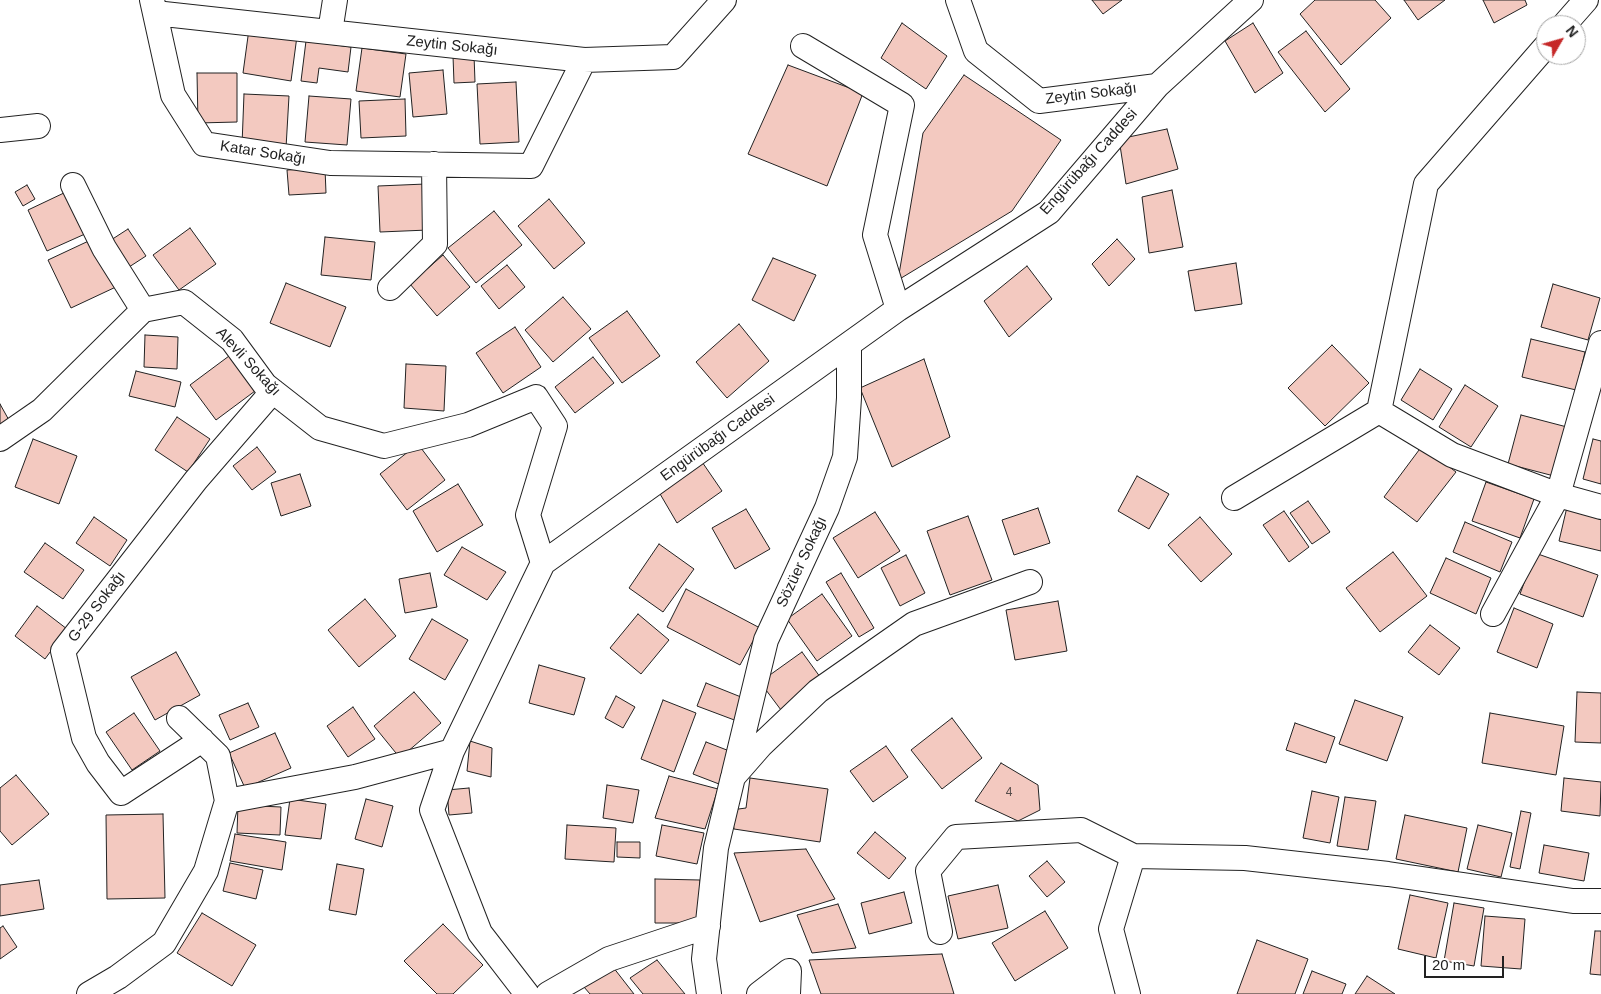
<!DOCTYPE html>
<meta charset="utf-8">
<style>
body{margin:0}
#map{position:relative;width:1601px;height:994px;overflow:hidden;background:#fff;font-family:Helvetica,sans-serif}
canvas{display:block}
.north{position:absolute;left:1536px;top:15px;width:50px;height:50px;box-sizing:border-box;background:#fff;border:1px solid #a7a7a7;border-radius:50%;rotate:52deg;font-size:14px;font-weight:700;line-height:20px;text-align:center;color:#222}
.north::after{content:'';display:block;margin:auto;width:18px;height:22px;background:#c62828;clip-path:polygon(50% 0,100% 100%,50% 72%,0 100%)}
.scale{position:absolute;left:1424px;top:956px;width:80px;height:22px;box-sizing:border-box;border:2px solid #222;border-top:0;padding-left:6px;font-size:15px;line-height:18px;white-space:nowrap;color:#222;-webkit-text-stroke:4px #fff;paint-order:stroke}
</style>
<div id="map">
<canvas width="1601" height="994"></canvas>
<div class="north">N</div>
<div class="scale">20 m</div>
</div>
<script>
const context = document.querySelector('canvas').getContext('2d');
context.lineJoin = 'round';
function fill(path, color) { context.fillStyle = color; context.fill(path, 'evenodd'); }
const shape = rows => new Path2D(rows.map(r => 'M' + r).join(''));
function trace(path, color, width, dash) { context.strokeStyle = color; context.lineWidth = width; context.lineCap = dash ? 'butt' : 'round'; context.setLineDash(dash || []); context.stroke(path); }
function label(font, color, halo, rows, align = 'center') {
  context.font = font + ' Helvetica,sans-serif'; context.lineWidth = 4; context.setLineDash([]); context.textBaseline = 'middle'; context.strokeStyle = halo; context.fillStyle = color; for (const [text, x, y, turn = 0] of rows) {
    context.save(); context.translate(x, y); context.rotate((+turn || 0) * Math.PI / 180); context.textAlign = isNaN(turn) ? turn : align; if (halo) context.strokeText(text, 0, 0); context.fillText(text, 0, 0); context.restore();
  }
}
const building = shape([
 [1092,0,1122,0,1103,14,1092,0],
 [1315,0,1375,0,1391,18,1341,65,1300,14,1315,0],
 [1404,0,1445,0,1418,20,1404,0],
 [1483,0,1525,0,1527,5,1494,23,1483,0],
 [902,23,947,56,926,89,881,58,902,23],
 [1253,23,1283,73,1255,93,1225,41,1253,23],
 [249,29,297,36,291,81,243,73,249,29],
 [1306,31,1350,89,1325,112,1278,52,1306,31],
 [306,41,351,47,348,72,319,68,317,83,301,81,306,41],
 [362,48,406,54,400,97,356,91,362,48],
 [474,55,475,82,454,83,453,56,474,55],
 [788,65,863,93,827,186,748,154,788,65],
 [443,70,447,114,413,117,409,73,443,70],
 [197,73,237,73,237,122,198,123,197,73],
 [964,75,1061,140,1012,211,898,280,923,133,964,75],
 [516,82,519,142,480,144,477,84,516,82],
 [244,94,289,96,286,148,242,145,244,94],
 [309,96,351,99,347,145,305,142,309,96],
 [405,99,406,136,361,138,359,101,405,99],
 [1167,129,1178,169,1126,184,1119,139,1167,129],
 [325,168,326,193,289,195,287,170,325,168],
 [426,184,428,230,380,232,378,186,426,184],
 [27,185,35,199,23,206,15,192,27,185],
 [1172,190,1183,247,1149,253,1142,197,1172,190],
 [66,192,85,234,47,251,28,210,66,192],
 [549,199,585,243,554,269,518,226,549,199],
 [494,211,522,245,476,283,448,248,494,211],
 [190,228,216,264,179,290,153,255,190,228],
 [128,229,146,256,129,267,111,240,128,229],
 [325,237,375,242,371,280,321,275,325,237],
 [95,238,118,286,71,308,48,260,95,238],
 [1117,239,1135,259,1109,286,1092,264,1117,239],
 [443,255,470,287,437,316,410,284,443,255],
 [773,258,816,275,794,321,752,300,773,258],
 [1236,263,1242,304,1195,311,1188,271,1236,263],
 [507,265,525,287,499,309,481,286,507,265],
 [1027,266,1052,299,1009,337,984,301,1027,266],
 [286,283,346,307,330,347,270,323,286,283],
 [1553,284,1600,298,1588,340,1541,327,1553,284],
 [563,297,591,329,553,362,525,330,563,297],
 [627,311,660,356,622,383,589,338,627,311],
 [739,324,769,361,727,398,696,362,739,324],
 [515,327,541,367,503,393,476,353,515,327],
 [145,335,178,337,177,369,144,367,145,335],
 [1531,339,1585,352,1576,390,1522,377,1531,339],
 [1332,345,1369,383,1325,426,1288,388,1332,345],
 [229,356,255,391,216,420,190,385,229,356],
 [593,357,614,383,575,413,555,387,593,357],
 [924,359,950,437,892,467,860,388,924,359],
 [406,364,446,366,444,411,404,408,406,364],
 [1420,369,1452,389,1433,420,1401,400,1420,369],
 [136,371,181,382,175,407,129,396,136,371],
 [1465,385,1498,406,1471,447,1439,427,1465,385],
 [0,404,10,422,0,427,0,404],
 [1521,415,1567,427,1554,476,1508,464,1521,415],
 [177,417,210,439,188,472,155,450,177,417],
 [33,439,77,456,59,504,15,487,33,439],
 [1593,439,1601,441,1601,484,1583,479,1593,439],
 [418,444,445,480,407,510,380,474,418,444],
 [1422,446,1456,472,1417,522,1384,497,1422,446],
 [257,447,276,472,252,490,233,466,257,447],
 [698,456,722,491,677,523,656,487,698,456],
 [300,474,311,506,281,516,271,483,300,474],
 [1137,476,1169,494,1149,529,1118,511,1137,476],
 [1486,482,1534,499,1520,538,1472,521,1486,482],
 [458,484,483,525,437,552,413,511,458,484],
 [1308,501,1330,532,1312,544,1290,513,1308,501],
 [1567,507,1601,514,1601,551,1559,541,1567,507],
 [1038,508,1050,543,1014,555,1002,520,1038,508],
 [746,509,770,549,735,569,712,528,746,509],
 [1284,511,1309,547,1289,562,1263,525,1284,511],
 [875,512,900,551,858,578,833,538,875,512],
 [968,516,992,580,950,595,927,531,968,516],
 [94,517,127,540,110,566,76,543,94,517],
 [1200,517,1232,554,1201,582,1168,545,1200,517],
 [1465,522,1512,542,1500,572,1453,552,1465,522],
 [45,543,84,570,63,599,24,572,45,543],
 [659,544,694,569,663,612,629,588,659,544],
 [462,547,506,572,487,600,444,575,462,547],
 [1393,552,1427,596,1380,632,1346,588,1393,552],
 [1535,553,1598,575,1583,617,1520,594,1535,553],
 [906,555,925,593,900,606,881,568,906,555],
 [1446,558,1491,578,1476,614,1430,593,1446,558],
 [430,573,437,607,405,613,399,579,430,573],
 [841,573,874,628,859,637,826,582,841,573],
 [686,589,760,628,740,665,667,627,686,589],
 [822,594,852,636,817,661,787,619,822,594],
 [365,599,396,636,359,667,328,630,365,599],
 [1058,601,1067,651,1015,660,1006,610,1058,601],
 [37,606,67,629,45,659,15,636,37,606],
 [1514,608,1553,624,1537,668,1497,652,1514,608],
 [638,614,669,640,641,674,610,648,638,614],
 [432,619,468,640,445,680,409,659,432,619],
 [1430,625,1460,648,1439,675,1408,652,1430,625],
 [176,652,200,695,155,720,131,677,176,652],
 [802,652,823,681,781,710,760,682,802,652],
 [539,665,585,678,574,715,529,703,539,665],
 [706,683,746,699,737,721,697,706,706,683],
 [414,692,441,723,400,758,374,726,414,692],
 [1577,692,1601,693,1601,743,1575,742,1577,692],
 [616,696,635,707,623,728,605,718,616,696],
 [663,700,696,713,674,772,641,759,663,700],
 [1355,700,1403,717,1387,761,1339,744,1355,700],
 [248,703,259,727,230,740,219,715,248,703],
 [353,707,375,739,348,757,327,726,353,707],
 [134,713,160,751,132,770,106,732,134,713],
 [1490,713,1564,726,1556,775,1482,763,1490,713],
 [952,718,982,758,942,789,911,750,952,718],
 [1295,723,1335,737,1326,763,1286,750,1295,723],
 [275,733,291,768,245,788,229,753,275,733],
 [470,741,492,748,491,777,467,771,470,741],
 [706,742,732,752,719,784,693,774,706,742],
 [886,746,908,777,873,802,850,771,886,746],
 [1001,763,1038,785,1040,810,1018,821,975,801,1001,763],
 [16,775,49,814,12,845,0,831,0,788,16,775],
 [669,776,718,789,705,829,655,818,669,776],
 [750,778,828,789,820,842,734,829,731,810,746,808,750,778],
 [1564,778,1601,782,1600,816,1561,811,1564,778],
 [607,785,639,790,633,823,603,818,607,785],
 [469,788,472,813,449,815,447,790,469,788],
 [1312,791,1339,797,1330,843,1303,838,1312,791],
 [1345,797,1376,801,1368,850,1337,846,1345,797],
 [290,799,326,804,321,839,285,835,290,799],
 [366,799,393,806,382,847,355,839,366,799],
 [238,805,281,807,280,835,237,833,238,805],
 [1521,811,1531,813,1520,869,1510,867,1521,811],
 [163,814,165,898,107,899,106,815,163,814],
 [1405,815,1467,828,1458,872,1396,859,1405,815],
 [567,825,616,828,614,862,565,859,567,825],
 [662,825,704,833,697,864,656,856,662,825],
 [1478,825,1512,833,1501,877,1467,869,1478,825],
 [875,832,906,858,889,879,857,853,875,832],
 [235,834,286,842,282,870,230,861,235,834],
 [617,842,640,842,640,858,617,857,617,842],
 [1544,845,1589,853,1584,881,1539,873,1544,845],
 [806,849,835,899,760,922,734,853,806,849],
 [1047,861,1065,882,1047,897,1029,876,1047,861],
 [230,863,263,870,256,899,223,891,230,863],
 [337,864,364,869,356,915,329,910,337,864],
 [655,879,700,880,700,923,655,923,655,879],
 [39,880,44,909,0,916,0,885,39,880],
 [998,885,1008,928,958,939,948,896,998,885],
 [904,892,912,923,869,934,861,903,904,892],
 [1410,895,1448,903,1436,958,1398,949,1410,895],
 [1454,903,1484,908,1474,966,1444,961,1454,903],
 [838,904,856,948,812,953,797,915,838,904],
 [1045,911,1068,948,1015,981,992,943,1045,911],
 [202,913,256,945,232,986,177,953,202,913],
 [1485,916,1525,919,1521,969,1481,966,1485,916],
 [443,924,483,965,453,994,437,994,404,961,443,924],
 [3,926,17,947,0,959,0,928,3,926],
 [1595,931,1601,931,1601,975,1590,974,1595,931],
 [1257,940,1308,959,1295,994,1237,994,1257,940],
 [942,954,954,994,821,994,809,960,942,954],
 [657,960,685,994,643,994,630,978,657,960],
 [613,967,634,994,590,994,584,987,613,967],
 [1312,971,1346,984,1342,994,1303,994,1312,971],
 [1367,976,1395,994,1355,994,1367,976]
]);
fill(building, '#f3c9c0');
trace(building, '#222', 1);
const minor = shape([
 [152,0,173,95,204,144,330,163,531,166,584,60],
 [958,0,976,51,1039,101,1157,86],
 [155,13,584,60,673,57,724,0],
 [1564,25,1586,0],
 [330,32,335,0],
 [803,46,902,105,875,235,898,309],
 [1546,46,1426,184,1379,411,1452,455,1558,495,1601,507],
 [0,130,38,126],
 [73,185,104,248,143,310],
 [390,288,435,244,434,164],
 [0,439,42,410,143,310,184,302,232,340,265,385,320,428,384,446,468,425,536,397,555,426,528,515,543,563],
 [1234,498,1379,411],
 [1493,614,1558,495,1601,343],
 [179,718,218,756,227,801],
 [202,740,121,793,98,763,84,738,63,651,196,480,273,391],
 [734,773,766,640,827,508,845,457,849,398,849,344],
 [940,932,928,871,956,837,1081,830,1133,856],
 [89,994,118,977,164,943,206,871,227,801,355,777,452,751],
 [527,994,480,933,432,810,452,751,543,563,898,309,1049,212,1157,86,1251,0],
 [548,994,609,959,708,926],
 [709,994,704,959,716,848,733,777,761,745,818,691,914,624,1030,582],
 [759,994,789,971,788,994],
 [1128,994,1111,929,1133,856,1245,858,1388,874,1573,901,1601,901]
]);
trace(minor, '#222', 26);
trace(minor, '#fff', 24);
label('12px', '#564c4a', null, [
 ["4",1009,793]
]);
label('15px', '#222', '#fff', [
 ["Zeytin Sokağı",452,46,6],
 ["Zeytin Sokağı",1091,94,-7],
 ["Katar Sokağı",263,153,9],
 ["Engürübağı Caddesi",1089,162,-48],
 ["Alevli Sokağı",248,362,47],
 ["Engürübağı Caddesi",718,438,-36],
 ["Sözüer Sokağı",802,562,-65],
 ["G-29 Sokağı",97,607,-53]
]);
</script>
